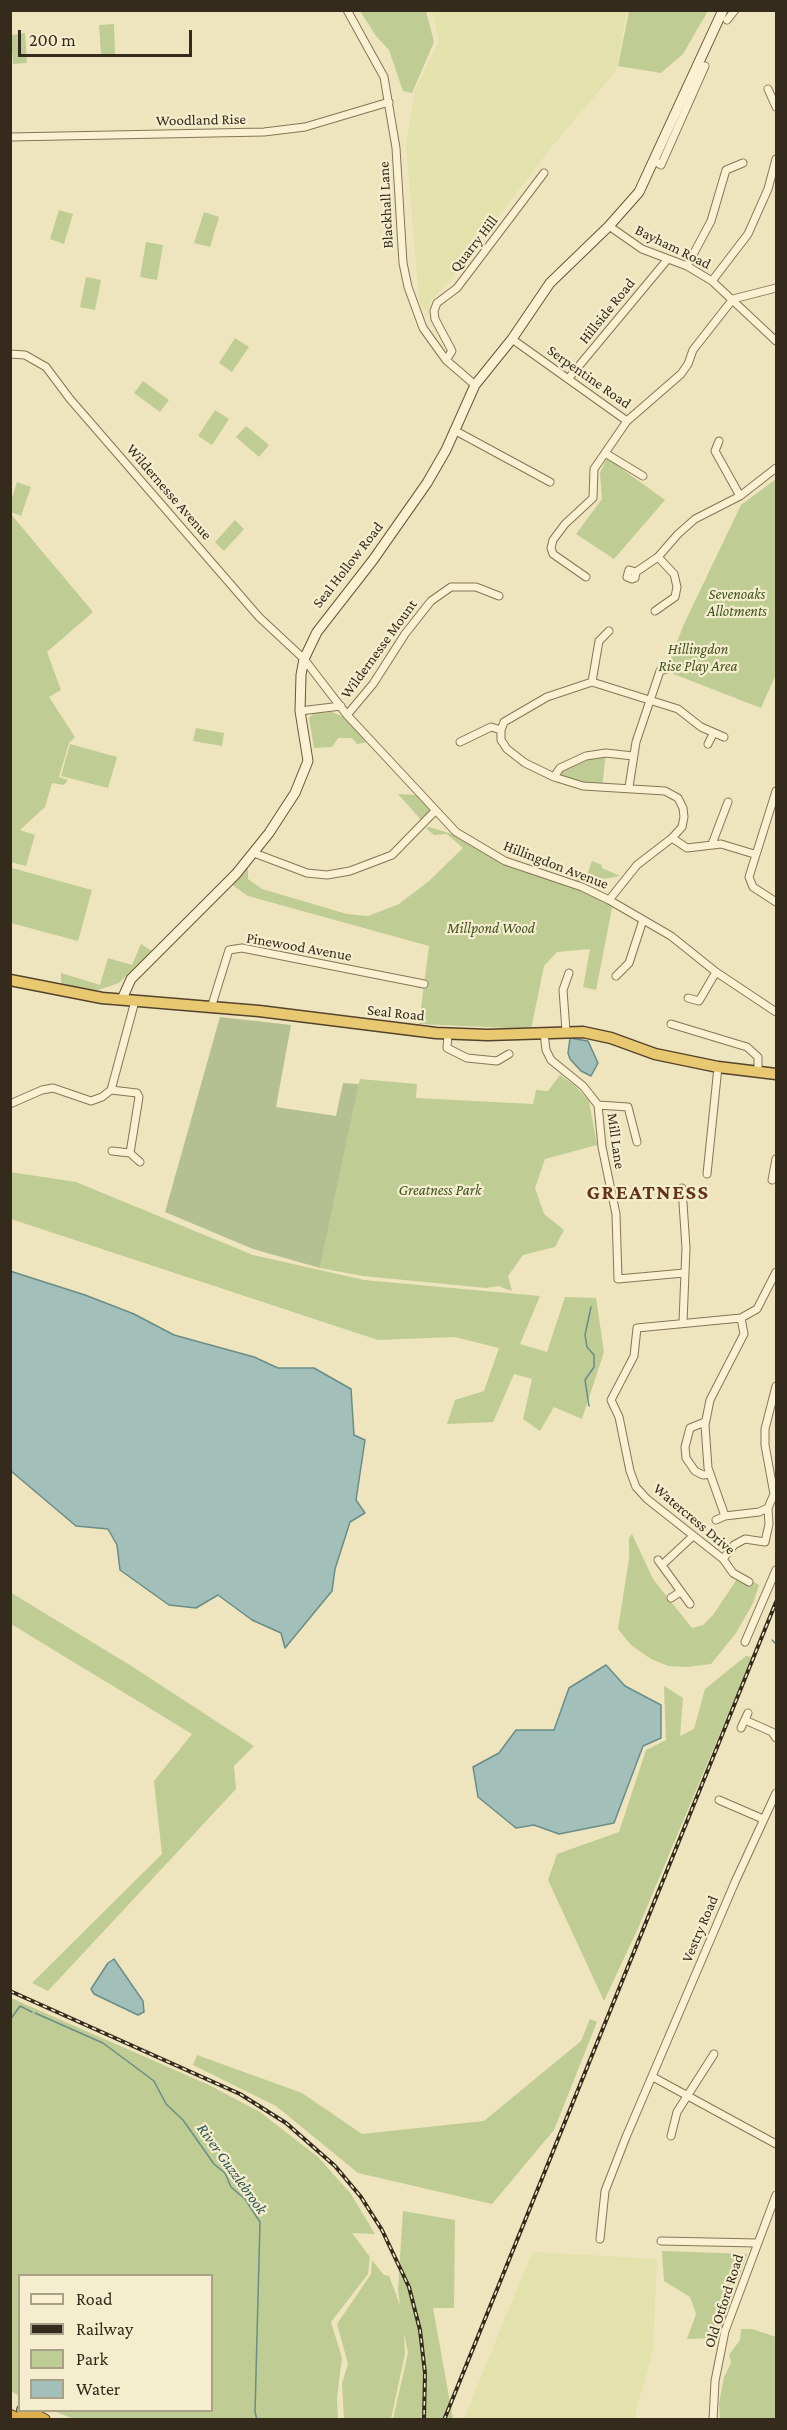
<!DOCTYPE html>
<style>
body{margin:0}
#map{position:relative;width:787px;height:2430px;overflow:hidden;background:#eee5be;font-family:"Crimson Pro",serif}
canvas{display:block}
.frame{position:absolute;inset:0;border:12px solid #352b1c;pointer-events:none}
.legend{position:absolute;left:18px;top:2274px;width:195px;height:138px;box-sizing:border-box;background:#f5eece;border:2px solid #a8a087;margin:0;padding:8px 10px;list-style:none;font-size:18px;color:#352b1c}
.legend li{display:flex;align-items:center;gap:12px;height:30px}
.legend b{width:30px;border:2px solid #a8a087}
.scale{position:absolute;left:18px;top:30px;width:174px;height:27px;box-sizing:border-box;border:3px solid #352b1c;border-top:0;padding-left:8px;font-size:18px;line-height:21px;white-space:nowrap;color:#352b1c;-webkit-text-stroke:4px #f5eece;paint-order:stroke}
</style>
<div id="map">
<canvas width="787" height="2430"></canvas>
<div class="frame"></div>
<ul class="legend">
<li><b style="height:8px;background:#f9f1d1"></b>Road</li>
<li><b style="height:8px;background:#352b1c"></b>Railway</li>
<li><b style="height:16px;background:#bfcc93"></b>Park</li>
<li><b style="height:16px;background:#a2bfba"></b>Water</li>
</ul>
<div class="scale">200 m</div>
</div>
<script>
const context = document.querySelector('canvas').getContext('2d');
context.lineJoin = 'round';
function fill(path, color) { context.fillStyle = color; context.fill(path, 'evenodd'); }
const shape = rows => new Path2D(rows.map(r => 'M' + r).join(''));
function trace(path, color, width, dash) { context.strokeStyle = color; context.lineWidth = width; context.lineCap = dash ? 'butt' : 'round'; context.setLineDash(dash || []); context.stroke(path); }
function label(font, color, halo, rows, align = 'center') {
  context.font = font + ' "Crimson Pro",serif'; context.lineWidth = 4.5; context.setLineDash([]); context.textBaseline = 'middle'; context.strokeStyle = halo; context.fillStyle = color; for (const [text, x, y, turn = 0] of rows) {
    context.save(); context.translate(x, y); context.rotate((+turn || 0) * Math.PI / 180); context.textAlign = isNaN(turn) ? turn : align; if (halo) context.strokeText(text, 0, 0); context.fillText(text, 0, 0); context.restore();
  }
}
fill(shape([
 [432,11,627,11,616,71,553,145,448,283,431,301,428,316,419,299,406,146,415,90,439,41],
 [532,2252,657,2259,653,2350,634,2419,464,2419]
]), '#e3e1ac');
fill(shape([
 [360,11,426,11,434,42,412,93,403,91,389,50,376,36],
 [629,11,629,10,708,11,683,54,661,73,618,66],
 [114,24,115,54,101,54,99,25],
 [25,33,27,63,13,64,11,35],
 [59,210,73,214,64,244,50,239],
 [204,212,219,217,210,247,194,243],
 [146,242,163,245,157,280,140,277],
 [86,277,101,280,95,310,80,307],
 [235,338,249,347,232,372,219,363],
 [143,381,169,400,160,412,134,393],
 [215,410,229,419,212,445,198,436],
 [246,426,269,445,259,457,236,437],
 [607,458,665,500,614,559,576,534,602,499,600,473],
 [776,479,776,674,761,708,671,673,668,665,684,624,741,505],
 [17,482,31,487,21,516,11,512,11,501],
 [10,513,93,612,47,652,61,690,49,697,75,737,69,743,59,777,68,780,64,785,52,783,45,807,20,830,35,835,26,866,10,862],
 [235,520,244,529,224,551,215,542],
 [332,712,348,719,368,742,357,744,352,738,338,738,332,747,314,748,309,718,314,713],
 [196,728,224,733,222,746,193,741],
 [70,744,117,757,108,788,61,776],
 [606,753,602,787,565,781,556,772,572,762],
 [398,794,417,795,430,810,428,813,422,821],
 [429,827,455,835,502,862,613,903,596,990,583,987,590,949,557,952,544,966,531,1029,419,1024,429,946,248,896,231,884,248,868,248,879,262,889,347,914,368,916,399,904,429,881,463,848,447,834,434,835,426,828],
 [592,861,602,865,602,868,620,876,583,883,575,880,572,876,585,880],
 [12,868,92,890,78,941,11,923],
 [141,944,152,951,119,983,98,990,78,989,67,987,61,982,61,973,100,985,108,958,132,965],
 [560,1075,574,1085,589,1101,597,1145,545,1159,535,1188,544,1214,564,1230,555,1247,523,1255,508,1276,512,1291,498,1286,486,1288,363,1276,320,1268,360,1079,417,1084,416,1098,533,1104,536,1090,548,1091],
 [10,1172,76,1182,253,1255,364,1280,540,1296,520,1344,547,1352,565,1297,596,1298,604,1352,582,1419,554,1407,540,1431,523,1419,532,1379,514,1374,493,1422,447,1424,455,1400,484,1391,499,1348,455,1337,378,1340,11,1219],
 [632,1534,653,1579,692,1628,703,1625,713,1615,737,1579,748,1586,752,1581,759,1585,753,1603,736,1633,711,1664,687,1667,668,1666,651,1659,631,1645,618,1629,629,1559,629,1538],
 [10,1592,133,1667,254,1746,234,1766,236,1789,48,1991,32,1983,162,1854,154,1781,192,1734,11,1624],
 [746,1656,752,1657,639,1926,604,2001,548,1880,557,1854,619,1832,646,1750,666,1740,664,1686,683,1698,680,1736,694,1729,705,1689],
 [11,1998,209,2085,260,2112,318,2157,351,2194,375,2234,352,2233,370,2257,368,2274,331,2322,342,2358,337,2398,338,2419,76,2420,54,2411,212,2410,212,2276,20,2276,19,2396,11,2391],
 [590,2019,597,2022,554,2130,492,2204,358,2173,276,2106,193,2065,197,2055,302,2093,362,2134,484,2121,581,2041],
 [403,2211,455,2220,454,2308,433,2308,453,2419,393,2419,408,2353,404,2333,405,2354,391,2419,344,2419,342,2383,348,2364,337,2324,371,2274,372,2260,384,2275,389,2276,400,2305,398,2289],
 [662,2251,747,2254,718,2338,687,2339,696,2314,690,2297,664,2281],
 [741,2329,752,2329,776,2337,776,2419,720,2419,719,2404,724,2377,731,2363,729,2355,740,2340]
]), '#bfcc93');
fill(shape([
 [220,1017,291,1025,276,1107,336,1116,343,1083,359,1084,320,1268,253,1249,165,1212]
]), '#b5c092');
const water = shape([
 [570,1038,588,1041,598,1063,591,1076,581,1071,570,1059,568,1053,570,1038],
 [10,1271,85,1295,134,1314,174,1335,254,1357,278,1368,314,1368,351,1389,354,1435,365,1440,356,1500,365,1513,350,1522,335,1569,332,1591,285,1648,281,1633,252,1620,218,1595,196,1608,169,1605,120,1570,117,1545,108,1529,76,1526,11,1471,10,1271],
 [606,1665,625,1686,661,1705,661,1738,643,1746,614,1823,559,1834,534,1825,516,1828,478,1797,473,1767,499,1753,516,1730,554,1730,569,1688,606,1665],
 [114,1959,143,2001,144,2012,138,2015,94,1994,91,1989,108,1963,114,1959]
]);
fill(water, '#a2bfba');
trace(water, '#698d88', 1.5);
trace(shape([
 [589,1406,585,1380,594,1367,594,1355,587,1347,585,1335,591,1307],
 [772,1640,776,1644],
 [35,2013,103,2043,154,2081,166,2104,183,2120,214,2164,225,2173,231,2187,245,2199,260,2222,255,2412,257,2420],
 [10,2020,20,2006,32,2012]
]), '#698d88', 1.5);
const minor = shape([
 [347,10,384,77,396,148,403,263,408,287,423,328,446,360,475,385],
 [727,20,735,10],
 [768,89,776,107],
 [10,137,264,132,305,127,389,102],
 [655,161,661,165,705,66],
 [609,226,642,249,687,266,712,281,776,341],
 [687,266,711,221,726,170,743,163],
 [712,281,748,234,768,189,776,159],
 [512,339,627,421],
 [10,354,25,355,46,367,70,399,259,617,304,659,347,715,456,832,505,861,582,887,609,900,671,936,716,972,776,1012],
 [446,360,452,351,435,319,434,311,437,303,457,288,544,173],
 [568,379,667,260],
 [454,430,550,482],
 [719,441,715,451,740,496],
 [605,453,643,476],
 [636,572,629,570,627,577,632,579,635,578,636,572,658,557,678,534,695,519,740,496,776,468],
 [586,577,553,554,551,548,553,540,565,524,593,498,594,469,627,421,681,374,688,364,693,350,733,299,776,288],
 [655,611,675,597,677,587,674,574,658,557],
 [592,682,599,641,609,631],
 [300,711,341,706],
 [347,715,373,684,405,634,431,601,451,587,476,587,499,596],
 [460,742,491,727,501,730],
 [708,744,713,734],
 [554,777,560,768,586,756,606,753,633,756],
 [629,787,636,742,660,671,670,668],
 [776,791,749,877,753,887,776,902],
 [672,838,682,827,684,817,683,808,678,798,665,791,583,786,554,777,525,763,507,749,501,740,501,730,504,722,547,697,592,682,678,709,701,727,724,737],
 [712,844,728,802],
 [254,853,307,873,327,875,350,871,392,855,435,811],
 [609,900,637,865,672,838,687,848,721,844,754,854],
 [616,976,629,963,643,920],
 [688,998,699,1001,716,972],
 [211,1008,229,950,242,948,424,984],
 [671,1024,747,1047,758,1057,758,1072],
 [566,1031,563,990,569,973],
 [544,1033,546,1050,551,1060,583,1086,598,1105,602,1147,616,1214,618,1279,684,1273],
 [448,1034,447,1048,467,1058,497,1061,509,1054],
 [10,1104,42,1090,53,1088,91,1101,102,1097,111,1090],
 [598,1105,628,1107,637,1142],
 [112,1151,130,1153,140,1162],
 [130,1153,139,1097,137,1093,111,1090,135,1001],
 [707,1174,718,1067],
 [772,1180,776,1159],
 [682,1188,686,1248,683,1322],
 [705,1422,690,1428,685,1447,686,1458,695,1471,703,1475,710,1474],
 [725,1516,708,1468,705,1425,710,1400,744,1334,741,1318],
 [716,1520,725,1516,759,1512,768,1508],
 [723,1559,734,1545,745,1539,765,1542,769,1524,768,1508,774,1494,765,1445,765,1429,776,1386],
 [658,1560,690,1604],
 [662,1565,693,1536],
 [749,1582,733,1573,723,1559,647,1499,636,1487,630,1471,619,1417,611,1400,634,1356,637,1328,741,1318,757,1309,776,1272],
 [671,1598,680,1592],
 [745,1642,776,1570],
 [745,1720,772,1732,776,1738],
 [741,1728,748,1713],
 [719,1800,763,1819],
 [653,2077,776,2144],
 [671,2136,677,2112,714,2054],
 [600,2239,605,2191,626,2137,735,1882,776,1793],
 [661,2241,757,2243],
 [713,2420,715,2381,725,2331,776,2195]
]);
const secondary = shape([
 [122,999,131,979,236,874,269,833,295,793,308,761,300,711,301,675,304,659,317,632,373,560,427,483,446,450,475,385,512,339,550,283,609,226,639,192,723,10]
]);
const trunk = shape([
 [10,980,102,998,259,1011,436,1033,488,1035,583,1032,611,1038,655,1054,718,1067,776,1074]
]);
const motorway = shape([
 [23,2410,44,2420],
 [10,2416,20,2420]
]);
trace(minor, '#867557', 9);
trace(secondary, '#68563a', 11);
trace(trunk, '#54432c', 13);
trace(motorway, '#54432c', 14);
trace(minor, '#f9f1d1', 7);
trace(secondary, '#f9f1d1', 9);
trace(trunk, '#e8c871', 10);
trace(motorway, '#dfaf4d', 12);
const rail = shape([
 [10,1991,240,2094,286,2123,335,2166,361,2197,382,2230,409,2287,420,2330,425,2373,424,2420],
 [444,2420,776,1602]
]);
trace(rail, '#352b1c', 4);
trace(rail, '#f5eece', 1.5, [4.5]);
label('15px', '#352b1c', '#f5eece', [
 ["Woodland Rise",201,120,-1],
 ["Blackhall Lane",386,205,-93],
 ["Quarry Hill",474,244,-52],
 ["Bayham Road",673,247,26],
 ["Hillside Road",607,311,-51],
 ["Serpentine Road",589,377,35],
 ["Wildernesse Avenue",169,492,49],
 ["Seal Hollow Road",348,565,-52],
 ["Wildernesse Mount",379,649,-54],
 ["Hillingdon Avenue",556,865,21],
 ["Pinewood Avenue",299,947,10],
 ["Seal Road",396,1013,6],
 ["Mill Lane",616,1141,82],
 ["Watercress Drive",694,1519,40],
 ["Vestry Road",700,1929,-67],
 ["Old Otford Road",724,2301,-72]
]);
label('italic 15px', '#415222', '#f5eece', [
 ["Sevenoaks",737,594],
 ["Allotments",737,611],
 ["Hillingdon",698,649],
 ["Rise Play Area",698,666],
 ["Millpond Wood",491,928],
 ["Greatness Park",440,1190]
]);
label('italic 16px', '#2b5355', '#f5eece', [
 ["River Guzzlebrook",232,2169,54]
]);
context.letterSpacing = '1.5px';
label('bold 21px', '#62321b', '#f5eece', [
 ["GREATNESS",648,1193]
]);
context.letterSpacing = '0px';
</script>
